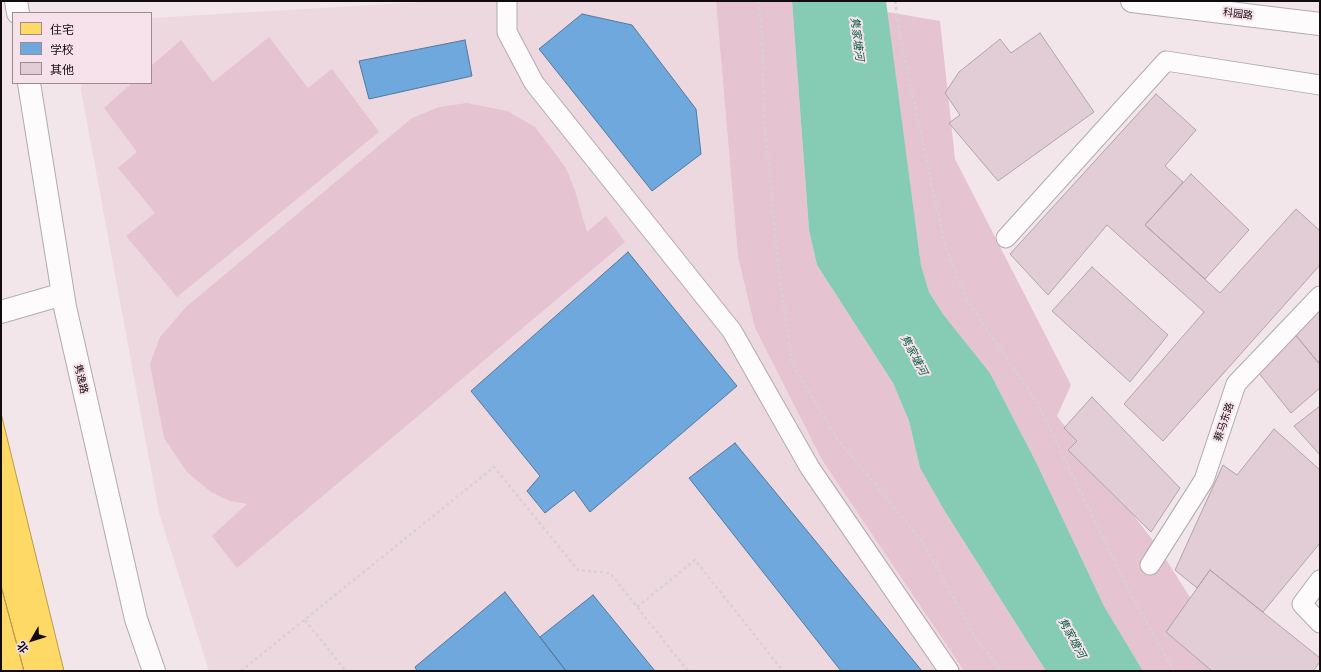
<!DOCTYPE html>
<meta charset="utf-8">
<style>
body{margin:0}
#map{position:relative;width:1321px;height:672px;overflow:hidden;background:#f2e6eb;font-family:"Asap Condensed","Noto Sans SC",sans-serif}
canvas{display:block}
.frame{position:absolute;inset:0;border:2px solid #120b0e;pointer-events:none}
.legend{position:absolute;left:12px;top:12px;width:140px;height:72px;box-sizing:border-box;background:#f7e1ea;border:1px solid #9b8b92;margin:0;padding:5px 7px;list-style:none;font-size:12px;color:#120b0e}
.legend li{display:flex;align-items:center;gap:8px;height:20px}
.legend b{width:20px;border:1px solid #9b8b92}
.north{position:absolute;left:12px;top:620px;width:40px;height:40px;-webkit-text-stroke:3px #f7e1ea;paint-order:stroke;rotate:231deg;font-size:11px;font-weight:700;line-height:16px;text-align:center;color:#120b0e}
.north::after{content:'';display:block;margin:auto;width:14px;height:18px;background:#120b0e;clip-path:polygon(50% 0,100% 100%,50% 72%,0 100%)}
</style>
<div id="map">
<canvas width="1321" height="672"></canvas>
<div class="frame"></div>
<ul class="legend">
<li><b style="height:11px;background:#ffd966"></b>住宅</li>
<li><b style="height:11px;background:#6fa8dc"></b>学校</li>
<li><b style="height:11px;background:#e2ccd6"></b>其他</li>
</ul>
<div class="north">北</div>
</div>
<script>
const context = document.querySelector('canvas').getContext('2d');
context.lineJoin = 'round';
function fill(path, color) { context.fillStyle = color; context.fill(path, 'evenodd'); }
const shape = rows => new Path2D(rows.map(r => 'M' + r).join(''));
function trace(path, color, width, dash) { context.strokeStyle = color; context.lineWidth = width; context.lineCap = dash ? 'butt' : 'round'; context.setLineDash(dash || []); context.stroke(path); }
function label(font, color, halo, rows, align = 'center') {
  context.font = font + ' "Asap Condensed","Noto Sans SC",sans-serif'; context.lineWidth = 4; context.setLineDash([]); context.textBaseline = 'middle'; context.strokeStyle = halo; context.fillStyle = color; for (const [text, x, y, turn = 0] of rows) {
    context.save(); context.translate(x, y); context.rotate((+turn || 0) * Math.PI / 180); context.textAlign = isNaN(turn) ? turn : align; if (halo) context.strokeText(text, 0, 0); context.fillText(text, 0, 0); context.restore();
  }
}
fill(shape([
 [439,1,716,1,738,257,755,328,822,460,964,671,209,671,159,513,81,90,82,83,151,83,151,18]
]), '#edd8e0');
fill(shape([
 [716,1,792,1,809,230,817,265,893,383,909,421,920,468,944,510,1046,671,964,671,822,460,755,328,738,257],
 [887,12,940,21,955,159,1071,385,1057,416,1158,547,1207,624,1255,671,1143,671,1104,606,1036,462,990,373,943,314,929,292,921,265],
 [269,37,308,88,332,69,379,132,177,297,126,236,155,213,118,168,137,152,104,108,132,83,151,83,151,66,181,40,213,82],
 [467,103,507,111,535,127,566,168,575,191,587,232,606,216,625,242,237,568,212,536,247,504,230,501,211,492,187,472,164,438,150,364,160,337,186,307,412,118,439,107]
]), '#e5c3d1');
fill(shape([
 [792,1,886,1,921,265,929,292,943,314,990,373,1036,462,1104,606,1143,671,1046,671,944,510,920,468,909,421,893,383,817,265,809,230]
]), '#86ccb4');
const homes = shape([
 [1,413,64,671,24,671,1,586,1,413],
 [1,586,24,671,1,671,1,586]
]);
fill(homes, '#ffd966');
trace(homes, '#b89b4c', 1);
const schools = shape([
 [582,14,632,25,696,109,701,154,652,191,539,49,582,14],
 [465,40,472,76,369,99,359,61,465,40],
 [628,252,737,386,590,512,574,490,545,513,527,491,540,476,471,391,628,252],
 [735,443,922,671,841,671,689,478,735,443],
 [505,592,566,671,417,671,415,667,505,592],
 [593,595,655,671,566,671,540,637,593,595]
]);
fill(schools, '#6fa8dc');
trace(schools, '#53799e', 1);
const building = shape([
 [1040,33,1094,112,998,181,949,123,960,115,945,93,959,72,1000,39,1011,53,1040,33],
 [1156,94,1196,130,1165,166,1183,182,1145,225,1220,293,1296,209,1320,231,1320,265,1163,441,1124,404,1204,312,1107,225,1048,295,1010,254,1156,94],
 [1191,174,1249,230,1205,279,1145,225,1191,174],
 [1092,267,1168,335,1130,382,1052,311,1092,267],
 [1320,310,1320,360,1318,362,1294,333,1320,310],
 [1294,333,1320,365,1320,388,1291,413,1254,367,1294,333],
 [1092,397,1180,488,1151,532,1068,450,1077,441,1064,428,1092,397],
 [1320,406,1320,455,1294,426,1320,406],
 [1274,429,1320,470,1320,543,1263,612,1210,570,1197,588,1175,570,1223,465,1237,475,1274,429],
 [1210,570,1320,658,1320,662,1313,671,1212,671,1166,632,1210,570]
]);
fill(building, '#e2ccd6');
trace(building, '#aea5a8', 1);
const service = shape([
 [507,1,507,32,534,83,732,331,810,468,949,671],
 [1006,238,1166,61,1320,85],
 [1150,565,1204,480,1236,384,1320,296],
 [1320,580,1302,604,1320,623]
]);
const minor = shape([
 [16,1,18,13],
 [29,83,65,307,136,619,154,671],
 [1,312,63,294]
]);
const tertiary = shape([
 [1132,1,1320,24]
]);
trace(service, '#b3aaae', 21);
trace(minor, '#b3aaae', 24);
trace(tertiary, '#b3aaae', 24);
trace(shape([
 [758,1,762,32,764,120,780,280,792,363,838,440,923,542,976,639,1002,671],
 [895,1,901,41,945,246,968,302,1037,402,1131,595,1174,671],
 [637,607,695,560,783,671],
 [305,620,346,671],
 [241,671,494,467,578,570,610,573,688,671]
]), '#d6d2d4', 2.5, [3, 3]);
trace(service, '#fdfbfc', 19);
trace(minor, '#fdfbfc', 22);
trace(tertiary, '#fdfbfc', 22);
label('10px', '#120b0e', '#f7e1ea', [
 ["科园路",1238,14,7],
 ["隽逸路",81,379,77],
 ["蔡马东路",1224,422,-71]
]);
label('italic 11px', '#0a6049', '#f7e1ea', [
 ["隽家塘河",857,39,83],
 ["隽家塘河",914,355,62],
 ["隽家塘河",1072,638,61]
]);
</script>
